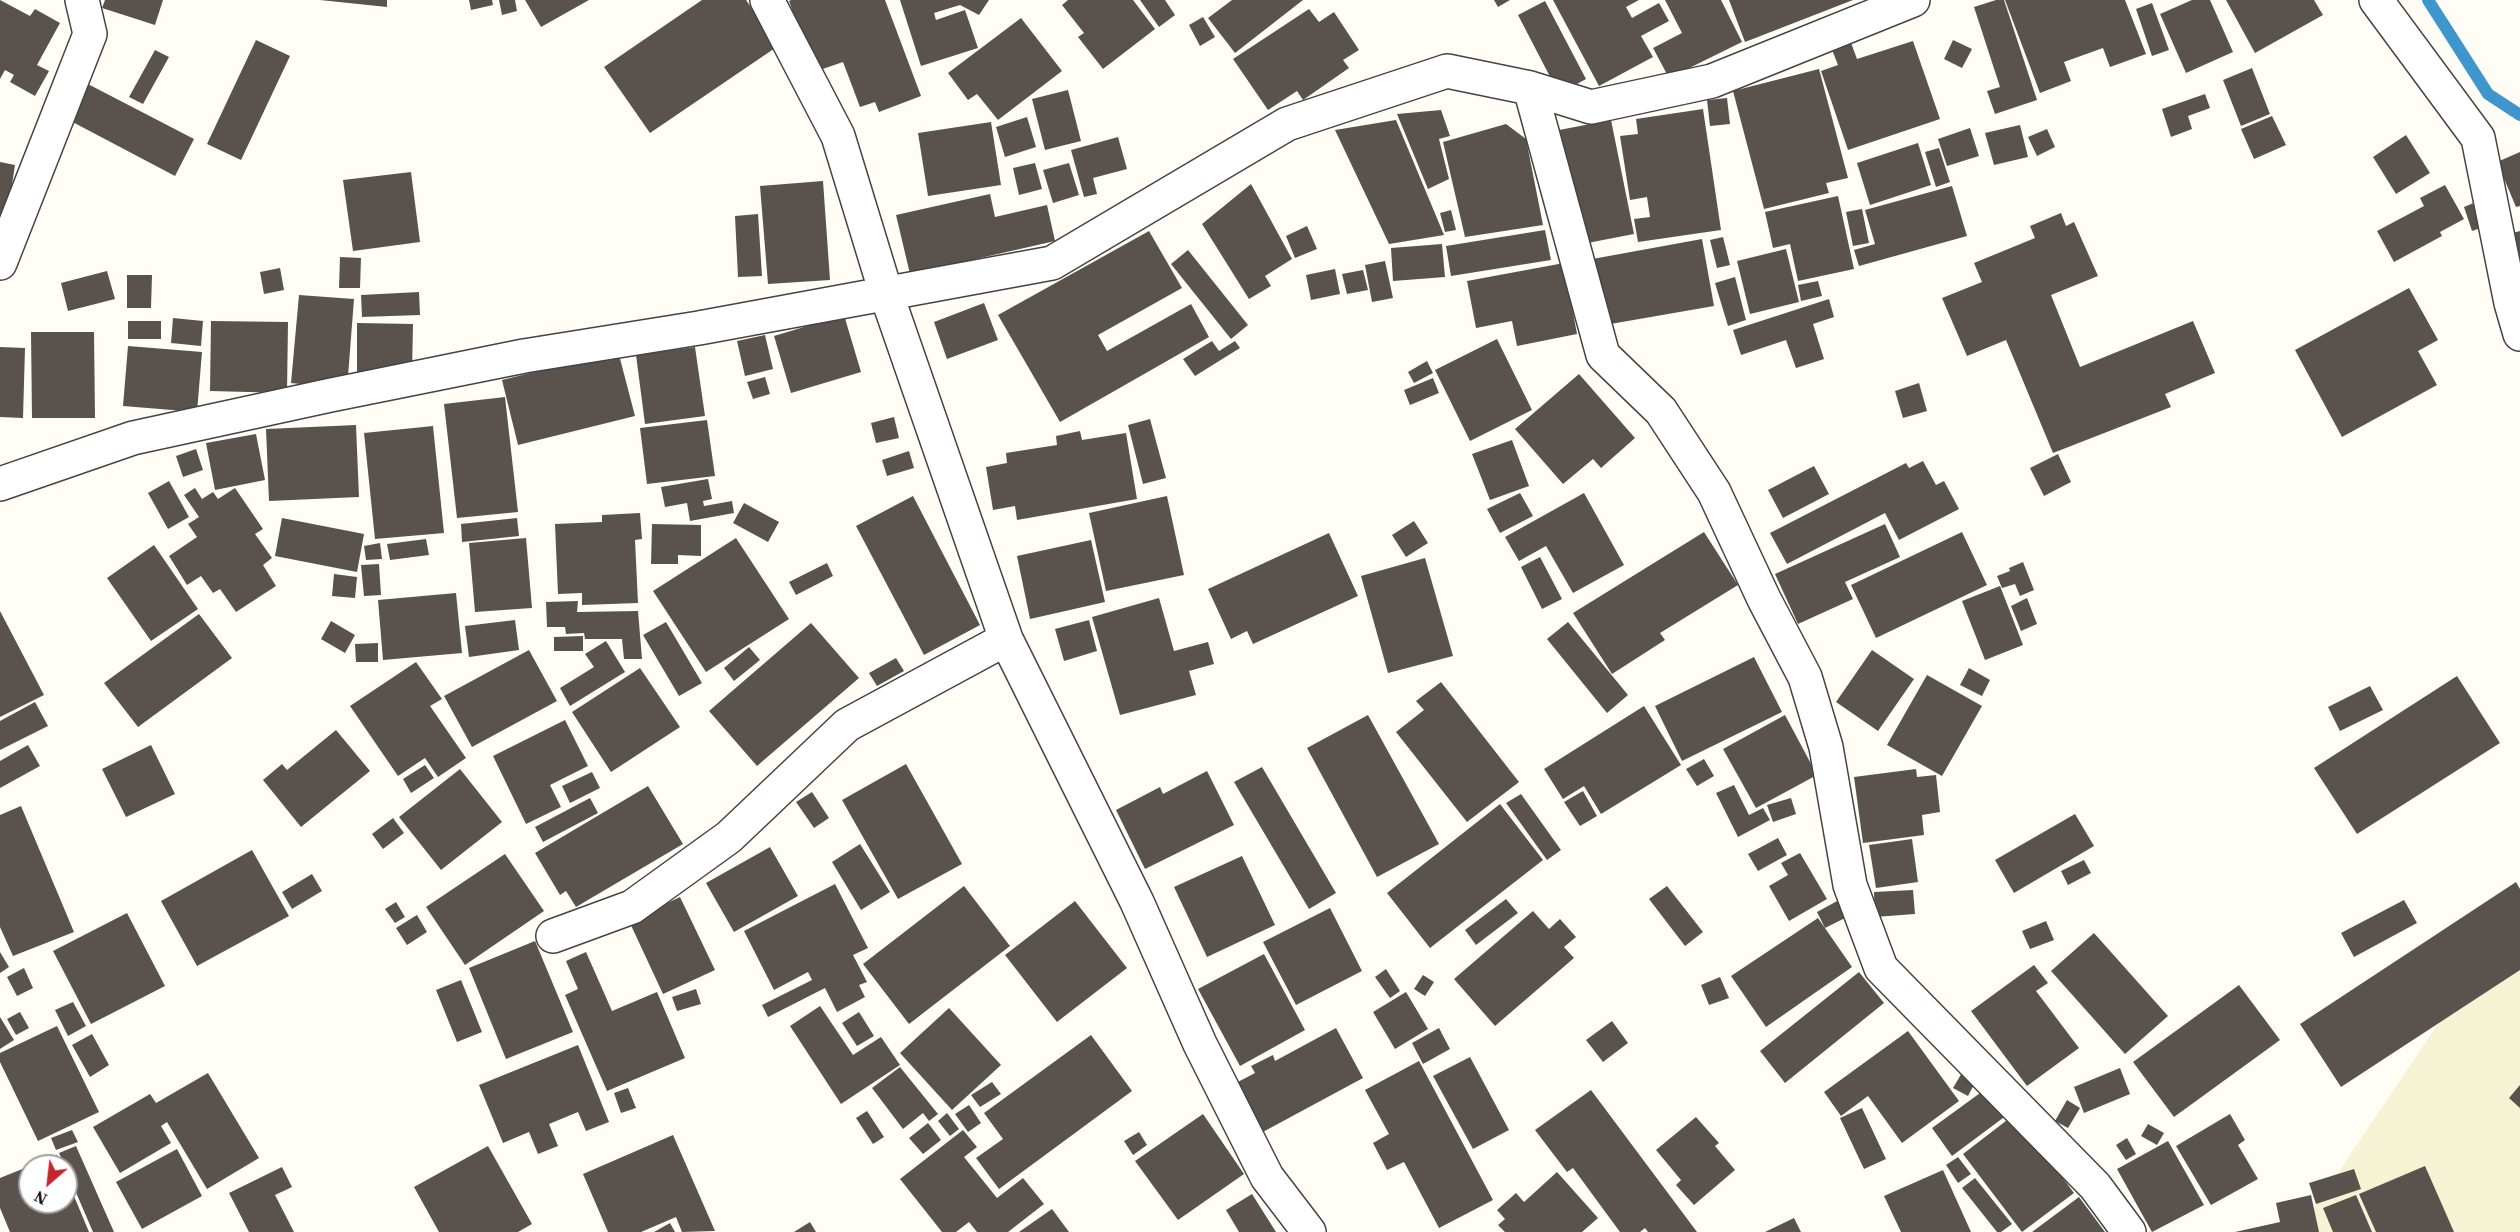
<!DOCTYPE html>
<style>
body{margin:0}
#map{position:relative;width:2520px;height:1232px;overflow:hidden;background:#fffdf5;font-family:"Source Serif 4",serif}
canvas{display:block}
.north{position:absolute;left:18px;top:1154px;width:60px;height:60px;box-sizing:border-box;background:#fff;border:2px solid #a0a0a0;border-radius:50%;rotate:208deg;font-size:16px;font-weight:700;line-height:24px;text-align:center;color:#111}
.north::after{content:'';display:block;margin:auto;width:21px;height:27px;background:#c4262e;clip-path:polygon(50% 0,100% 100%,50% 72%,0 100%)}
</style>
<div id="map">
<canvas width="2520" height="1232"></canvas>
<div class="north">N</div>
</div>
<script>
const context = document.querySelector('canvas').getContext('2d');
context.lineJoin = 'round';
function fill(path, color) { context.fillStyle = color; context.fill(path, 'evenodd'); }
const shape = rows => new Path2D(rows.map(r => 'M' + r).join(''));
function trace(path, color, width, dash) { context.strokeStyle = color; context.lineWidth = width; context.lineCap = dash ? 'butt' : 'round'; context.setLineDash(dash || []); context.stroke(path); }
fill(shape([
 [2520,902,2520,1232,2298,1232]
]), '#f6f3d4');
trace(shape([
 [2428,0,2488,94,2520,115]
]), '#3f96cf', 12);
fill(shape([
 [0,0,30,16,35,9,60,23,37,65,49,71,35,96,10,82,14,75,5,70,0,79],
 [105,0,163,0,155,25,102,8],
 [320,0,387,0,387,7],
 [469,0,492,0,493,5,471,10],
 [499,0,515,0,517,11,502,15],
 [525,0,589,0,541,27],
 [702,0,746,0,778,46,650,133,604,67],
 [791,0,885,0,921,96,879,112,875,102,860,107,843,62,814,72,789,1],
 [900,0,989,0,979,15,960,5,934,13,936,20,965,10,978,48,921,66],
 [1068,0,1133,0,1155,29,1103,69,1078,37,1084,33,1062,5],
 [1140,0,1165,0,1175,15,1159,27],
 [1232,0,1303,0,1235,53,1208,18],
 [1494,0,1510,0,1498,7],
 [1553,0,1639,0,1626,7,1632,18,1659,3,1669,21,1641,36,1653,57,1599,86],
 [1665,0,1721,0,1742,42,1669,78,1653,48,1682,33],
 [1729,0,1853,0,1745,42],
 [1996,0,2004,0,2037,100,1995,114,1987,91,2000,87,1974,7],
 [2005,0,2125,0,2146,54,2110,67,2103,48,2064,62,2071,81,2040,93],
 [2192,0,2210,0,2233,52,2186,73,2160,14],
 [2226,0,2314,0,2323,15,2255,53],
 [1545,1,1586,79,1559,94,1518,15],
 [2152,3,2169,50,2152,56,2136,9],
 [1309,9,1319,22,1334,12,1359,50,1343,60,1349,68,1303,100,1297,91,1268,110,1233,59],
 [1203,17,1215,37,1200,46,1189,25],
 [1021,18,1062,71,998,120,977,94,968,100,948,73],
 [256,40,290,56,241,160,207,144],
 [1850,40,1857,59,1913,41,1940,119,1848,150,1821,71,1838,65,1831,47],
 [1953,40,1972,49,1962,68,1944,59],
 [155,50,169,57,143,104,129,97],
 [2252,68,2270,114,2241,126,2223,80],
 [1819,69,1848,178,1826,183,1829,193,1764,209,1733,91],
 [84,82,194,139,175,176,65,118],
 [1068,90,1081,141,1045,150,1032,99],
 [2205,94,2210,108,2188,116,2192,129,2171,137,2162,109],
 [1727,98,1730,124,1710,126,1707,100],
 [1703,109,1721,230,1638,242,1634,219,1650,217,1647,197,1630,200,1620,136,1638,134,1636,119],
 [1441,110,1450,136,1439,139,1449,179,1428,189,1397,114],
 [2272,116,2286,145,2254,159,2241,129],
 [1027,117,1036,147,1005,157,996,127],
 [1396,120,1444,235,1389,244,1335,130],
 [1611,120,1634,234,1577,245,1554,131],
 [991,122,1001,185,928,196,918,133],
 [1506,124,1526,139,1543,225,1465,237,1443,142],
 [2020,125,2028,157,1994,165,1985,133],
 [1970,128,1979,156,1947,166,1938,139],
 [2047,129,2055,147,2037,156,2028,137],
 [2406,135,2430,173,2396,194,2373,157],
 [1118,137,1127,169,1093,178,1097,194,1084,197,1071,150],
 [1918,143,1931,185,1870,205,1857,163],
 [1939,148,1950,182,1936,187,1925,152],
 [2520,152,2520,206,2516,207,2497,162],
 [0,162,15,165,5,230,0,229],
 [1035,163,1042,189,1019,195,1013,168],
 [1069,163,1079,195,1053,203,1043,170],
 [411,172,420,242,353,251,343,180],
 [823,181,830,280,768,284,760,186],
 [1251,184,1292,259,1265,276,1271,286,1249,299,1202,224],
 [2445,185,2464,219,2440,232,2442,236,2394,262,2377,231,2424,206,2420,198],
 [1952,186,1967,236,1859,266,1854,250,1875,244,1865,210],
 [990,194,995,217,1047,205,1055,241,910,274,896,215],
 [1838,196,1854,269,1798,281,1790,244,1773,248,1765,212],
 [2476,202,2484,227,2472,231,2464,207],
 [1862,209,1869,243,1853,246,1846,212],
 [1451,210,1456,230,1445,232,1440,213],
 [2061,213,2066,226,2074,222,2098,276,2051,295,2080,367,2193,321,2215,373,2165,394,2171,407,2053,453,2006,340,1967,356,1942,298,1982,282,1974,263,2035,238,2030,226],
 [758,214,762,276,738,277,735,216],
 [1307,226,1317,249,1295,258,1286,236],
 [1545,230,1551,260,1451,276,1446,246],
 [1149,231,1182,288,1098,335,1107,351,1191,304,1209,337,1060,422,998,315],
 [2520,231,2520,258,2511,260,2505,235],
 [1723,237,1730,265,1717,268,1710,240],
 [1702,239,1714,306,1599,326,1587,260],
 [1442,244,1445,277,1393,281,1391,248],
 [1786,249,1799,302,1750,314,1737,261],
 [1188,250,1248,325,1231,339,1171,264],
 [340,257,361,258,360,288,339,288],
 [1385,261,1393,298,1372,302,1365,265],
 [1564,263,1577,334,1517,346,1512,321,1476,328,1467,281],
 [280,268,284,290,264,294,260,272],
 [1335,269,1340,294,1311,300,1306,275],
 [1363,270,1368,290,1347,294,1342,274],
 [107,271,115,299,68,311,61,283],
 [127,275,152,275,151,308,127,308],
 [1735,277,1746,320,1728,326,1715,283],
 [1818,281,1822,296,1801,301,1798,285],
 [2409,288,2438,340,2418,351,2437,385,2342,437,2295,350],
 [419,292,420,315,362,317,361,295],
 [299,295,354,299,347,389,291,383],
 [1829,299,1834,317,1813,324,1824,359,1796,368,1786,340,1741,355,1733,330],
 [984,303,998,340,947,359,934,322],
 [844,315,861,372,791,393,774,336],
 [173,318,203,321,201,346,171,343],
 [128,321,161,321,161,339,128,339],
 [211,321,288,322,287,393,210,391],
 [357,323,413,324,412,372,357,372],
 [31,332,94,332,95,418,32,418],
 [765,335,773,369,745,376,737,341],
 [1497,339,1532,410,1470,441,1435,370],
 [1212,341,1219,351,1235,341,1240,348,1195,376,1183,359],
 [128,346,202,352,197,412,123,406],
 [0,347,25,348,23,418,0,417],
 [695,347,705,416,645,424,636,355],
 [618,351,635,416,518,445,502,380],
 [1427,361,1433,373,1414,383,1408,372],
 [1579,374,1635,438,1601,468,1593,459,1563,484,1515,429],
 [765,377,770,394,753,399,747,382],
 [1433,378,1439,393,1410,405,1404,390],
 [1919,383,1927,411,1903,418,1895,391],
 [505,397,518,512,457,518,444,404],
 [894,417,899,438,876,443,871,423],
 [1150,419,1166,478,1143,484,1128,425],
 [707,420,715,476,647,484,640,428],
 [356,425,359,497,269,501,266,429],
 [433,426,444,533,375,539,364,433],
 [1080,431,1082,440,1126,433,1137,499,1017,520,1015,506,993,510,986,467,1007,463,1006,453,1057,445,1056,436],
 [256,434,265,480,215,490,206,443],
 [1512,440,1529,486,1490,500,1472,454],
 [196,449,203,470,183,477,176,456],
 [909,451,914,468,887,476,882,460],
 [2058,454,2071,482,2044,496,2030,468],
 [1923,461,1936,485,1944,481,1959,509,1899,540,1885,513,1787,564,1770,533,1906,463,1909,468],
 [1814,466,1829,494,1783,518,1768,490],
 [708,479,712,499,703,501,704,506,732,501,734,513,690,521,687,503,665,507,661,487],
 [169,481,189,517,168,529,148,493],
 [195,488,202,499,213,492,218,499,235,488,263,529,255,534,272,558,263,565,276,586,236,612,220,589,213,593,201,576,187,585,169,556,197,537,188,524,199,517,184,495],
 [1520,493,1533,516,1500,533,1487,509],
 [1584,493,1624,565,1573,593,1546,546,1519,561,1505,537],
 [913,496,980,625,924,655,856,526],
 [1167,496,1184,575,1106,591,1089,513],
 [744,503,779,522,768,542,733,523],
 [640,513,642,539,635,540,638,603,582,605,582,593,558,594,555,524,602,522,602,515],
 [282,518,364,534,357,572,275,556],
 [517,518,519,536,462,542,461,524],
 [1414,521,1428,543,1406,557,1392,535],
 [652,524,701,525,701,556,678,555,678,564,651,564],
 [1885,524,1900,557,1845,582,1853,599,1798,624,1775,574],
 [1704,532,1738,585,1660,633,1665,640,1612,674,1573,613],
 [1962,532,1987,585,1876,638,1851,585],
 [1329,533,1358,596,1253,644,1247,631,1231,639,1208,589],
 [526,538,532,608,475,612,469,543],
 [736,538,789,619,706,672,653,591],
 [426,539,429,555,390,560,387,544],
 [1091,540,1105,602,1030,619,1017,556],
 [380,543,382,559,366,560,364,546],
 [154,545,198,609,151,641,107,578],
 [1540,557,1562,599,1542,609,1521,567],
 [1425,558,1453,656,1388,673,1361,576],
 [2023,562,2034,590,2020,596,2015,584,2002,588,1997,576,2010,571,2009,568],
 [827,563,833,576,796,595,789,582],
 [379,564,381,595,364,596,361,565],
 [334,574,357,577,355,598,332,596],
 [2000,586,2023,645,1985,660,1962,601],
 [456,593,462,653,383,660,378,600],
 [1159,598,1174,651,1208,642,1214,664,1189,671,1196,695,1120,715,1092,617],
 [2027,598,2037,624,2021,631,2011,606],
 [578,601,577,612,638,611,642,659,624,659,622,639,585,639,584,633,566,634,565,627,547,627,546,602],
 [0,611,44,695,0,717],
 [199,614,232,658,138,727,104,683],
 [515,620,519,650,469,657,465,626],
 [1089,620,1097,651,1064,661,1055,629],
 [331,621,355,635,345,653,321,639],
 [666,622,702,683,679,696,643,635],
 [1568,622,1628,695,1607,713,1547,639],
 [811,623,859,678,757,766,709,711],
 [583,636,583,651,554,651,554,637],
 [606,641,625,672,570,706,560,688,594,667,585,654],
 [378,643,378,662,356,662,355,644],
 [749,647,760,660,734,681,724,668],
 [529,650,557,701,472,747,444,696],
 [1872,650,1914,679,1878,731,1836,702],
 [1754,657,1782,712,1682,761,1655,706],
 [896,658,904,671,877,686,869,673],
 [416,662,442,699,430,706,466,758,438,777,425,758,398,776,350,706],
 [640,668,680,727,611,772,572,712],
 [1969,668,1990,680,1982,696,1960,685],
 [1927,675,1982,706,1942,776,1887,745],
 [2457,676,2500,743,2357,834,2314,768],
 [1441,682,1519,782,1467,822,1396,732,1424,710,1416,701],
 [2370,686,2383,710,2340,731,2328,707],
 [35,702,48,726,0,750,0,721],
 [1644,706,1681,765,1601,814,1584,786,1563,799,1544,769],
 [1368,715,1439,844,1377,877,1307,748],
 [1785,715,1817,775,1756,808,1723,749],
 [565,720,588,766,550,785,561,807,526,824,493,756],
 [336,730,370,771,301,827,263,780,282,764,287,770],
 [28,745,40,766,0,788,0,761],
 [151,745,175,794,126,817,102,769],
 [1704,759,1714,776,1697,786,1686,769],
 [906,764,962,864,898,899,842,800],
 [425,765,434,778,411,793,403,779],
 [1262,767,1336,893,1309,909,1234,782],
 [460,769,502,822,441,870,399,817],
 [1916,769,1917,777,1936,775,1940,812,1922,815,1924,835,1863,843,1854,777],
 [1207,771,1234,825,1145,869,1116,810,1160,787,1163,794],
 [592,772,600,788,570,803,562,786],
 [1734,785,1749,815,1763,808,1770,820,1738,837,1716,793],
 [648,786,683,844,576,907,566,891,560,895,535,853],
 [1583,791,1597,816,1580,826,1564,802],
 [812,792,829,818,814,828,796,802],
 [1521,794,1561,850,1547,860,1506,803],
 [590,798,598,813,543,842,535,827],
 [1791,798,1796,814,1773,822,1767,805],
 [1500,804,1543,860,1430,948,1387,893],
 [21,806,74,932,13,956,0,927,0,815],
 [2075,814,2094,846,2014,893,1995,860],
 [393,818,404,833,383,849,372,834],
 [1778,838,1787,855,1758,871,1748,854],
 [1912,839,1918,882,1876,888,1869,845],
 [860,844,890,892,861,910,832,862],
 [770,847,798,896,734,932,706,883],
 [252,850,289,916,197,966,161,901],
 [1800,853,1827,899,1789,921,1769,886,1788,875,1781,863],
 [505,854,544,911,465,965,426,907],
 [1242,856,1275,925,1207,957,1174,887],
 [2084,860,2091,873,2068,885,2061,871],
 [312,874,322,891,292,909,282,892],
 [2516,882,2520,889,2520,970,2341,1087,2300,1024],
 [835,884,868,948,853,955,867,982,859,985,865,997,837,1012,825,988,768,1017,762,1005,812,980,808,972,774,990,744,931],
 [964,886,1010,946,909,1024,863,964],
 [1667,886,1703,932,1685,946,1649,899],
 [1913,890,1915,914,1875,917,1874,892],
 [680,897,715,970,663,994,629,921],
 [1506,899,1518,913,1476,945,1465,930],
 [1839,900,1847,917,1825,928,1817,912],
 [2404,900,2417,923,2354,957,2341,933],
 [1075,901,1127,968,1057,1022,1005,955],
 [396,902,405,917,395,923,385,909],
 [1330,908,1362,971,1296,1005,1263,942],
 [1533,911,1549,929,1560,919,1576,937,1564,947,1574,958,1495,1026,1454,979],
 [127,913,165,986,91,1024,53,951],
 [417,915,427,932,407,945,396,928],
 [1818,918,1852,967,1766,1027,1731,976],
 [2046,921,2054,940,2030,949,2022,931],
 [2094,933,2168,1016,2125,1054,2051,971],
 [535,941,573,1032,506,1059,469,968],
 [0,952,9,967,0,973],
 [586,952,612,1011,657,992,685,1058,607,1091,565,995,578,989,566,961],
 [1264,954,1305,1030,1240,1066,1198,989],
 [2034,965,2048,983,2036,991,2079,1048,2027,1086,1971,1011],
 [24,968,33,988,17,996,7,977],
 [1386,969,1400,991,1390,998,1375,977],
 [1859,972,1884,1003,1785,1083,1760,1051],
 [1423,975,1434,982,1425,996,1414,989],
 [1720,977,1729,998,1709,1005,1701,985],
 [461,980,482,1032,457,1042,436,990],
 [2239,985,2280,1040,2174,1117,2133,1062],
 [696,989,701,1004,677,1011,672,997],
 [1406,992,1428,1029,1395,1049,1373,1012],
 [73,1002,86,1026,68,1036,55,1010],
 [820,1006,853,1055,881,1037,900,1065,841,1104,790,1026],
 [949,1008,1001,1065,952,1110,900,1053],
 [20,1012,29,1028,16,1035,7,1019],
 [859,1012,874,1036,857,1046,842,1023],
 [0,1017,14,1040,0,1049],
 [1612,1021,1628,1043,1603,1062,1586,1040],
 [57,1026,99,1112,38,1141,0,1062,0,1053],
 [1336,1028,1363,1078,1261,1133,1234,1084,1255,1073,1251,1066,1273,1055,1275,1061],
 [1439,1028,1450,1049,1423,1064,1412,1043],
 [1908,1031,1959,1101,1902,1143,1868,1096,1841,1116,1824,1092],
 [92,1034,109,1065,90,1077,72,1045],
 [1091,1035,1132,1091,999,1189,976,1158,1003,1139,984,1113],
 [578,1045,609,1122,586,1131,578,1112,549,1124,558,1146,538,1154,529,1132,503,1143,479,1085],
 [1470,1057,1509,1130,1473,1149,1433,1076],
 [1419,1061,1493,1200,1439,1228,1404,1162,1387,1170,1373,1143,1389,1134,1365,1090],
 [900,1067,938,1114,929,1121,923,1113,903,1129,872,1088],
 [2120,1068,2130,1094,2084,1113,2074,1087],
 [1963,1071,1977,1079,1968,1096,1953,1088],
 [208,1073,259,1158,207,1189,167,1122,161,1126,171,1143,120,1173,93,1127,150,1094,156,1103],
 [992,1082,1001,1094,980,1107,971,1095],
 [2520,1085,2520,1108,2509,1098],
 [628,1088,636,1108,621,1113,614,1093],
 [1987,1088,2007,1115,1952,1156,1932,1128],
 [1591,1090,1697,1232,1648,1232,1645,1228,1640,1232,1620,1232,1573,1168,1567,1172,1535,1130],
 [2067,1100,2080,1108,2068,1128,2055,1121],
 [969,1105,981,1123,968,1132,955,1114],
 [1862,1108,1886,1159,1864,1169,1840,1118],
 [867,1111,884,1137,873,1144,856,1118],
 [947,1113,959,1129,950,1136,938,1121],
 [1203,1114,1244,1174,1178,1220,1135,1161],
 [2015,1114,2074,1193,2022,1232,1963,1154],
 [2230,1114,2245,1140,2238,1145,2258,1179,2211,1205,2176,1146],
 [1696,1117,1719,1143,1715,1146,1735,1170,1694,1205,1676,1185,1681,1180,1656,1150],
 [928,1123,941,1140,923,1154,909,1138],
 [2148,1124,2164,1133,2157,1145,2141,1136],
 [72,1130,78,1142,56,1150,51,1138],
 [963,1130,977,1147,964,1157,997,1198,1023,1178,1044,1204,1008,1232,977,1232,969,1222,956,1232,942,1232,900,1179],
 [1139,1132,1147,1145,1133,1155,1124,1141],
 [673,1135,715,1231,682,1232,676,1217,641,1232,608,1232,583,1174],
 [2127,1138,2136,1154,2126,1160,2116,1145],
 [2168,1141,2204,1205,2152,1232,2117,1169],
 [76,1146,114,1232,93,1232,59,1153],
 [488,1146,532,1224,518,1232,439,1232,414,1187],
 [177,1149,202,1196,142,1229,116,1182],
 [57,1155,61,1166,30,1166,30,1202,66,1202,66,1177,89,1232,10,1232,0,1208,0,1178],
 [1958,1157,1971,1174,1958,1183,1946,1165],
 [2425,1166,2454,1232,2376,1232,2359,1194],
 [282,1167,292,1187,275,1195,294,1232,249,1232,229,1193],
 [2354,1169,2361,1189,2316,1204,2309,1183],
 [1943,1170,1971,1232,1901,1232,1884,1196],
 [1557,1172,1598,1218,1582,1232,1505,1232,1498,1225,1505,1219,1497,1210,1516,1193,1524,1202],
 [1975,1178,2012,1224,2001,1232,1997,1232,1962,1188],
 [1252,1194,1276,1232,1239,1232,1226,1210],
 [2311,1195,2319,1232,2235,1232,2280,1222,2276,1203],
 [2356,1195,2372,1232,2333,1232,2323,1208],
 [2079,1197,2105,1232,2032,1232],
 [1052,1209,1069,1232,1019,1232],
 [1794,1218,1801,1232,1765,1232],
 [810,1222,816,1232,794,1232],
 [670,1223,675,1232,654,1232]
]), '#5a524d');
const minor = shape([
 [767,0,838,136,886,293,1006,639,1137,902,1200,1044,1267,1177,1309,1232],
 [2376,0,2478,138,2511,303,2520,334],
 [1530,88,1603,355,1661,411,1714,492,1764,599,1805,677,1826,747,1850,885,1881,968,2095,1186,2129,1232],
 [0,263,90,34,82,0],
 [0,484,133,438,331,395,524,356,699,328,1052,263,1287,124,1447,71,1530,88,1591,107,1712,81,1913,0],
 [553,936,632,907,729,837,847,725,1006,639]
]);
trace(minor, '#444', 36);
trace(minor, '#fff', 33);
</script>
